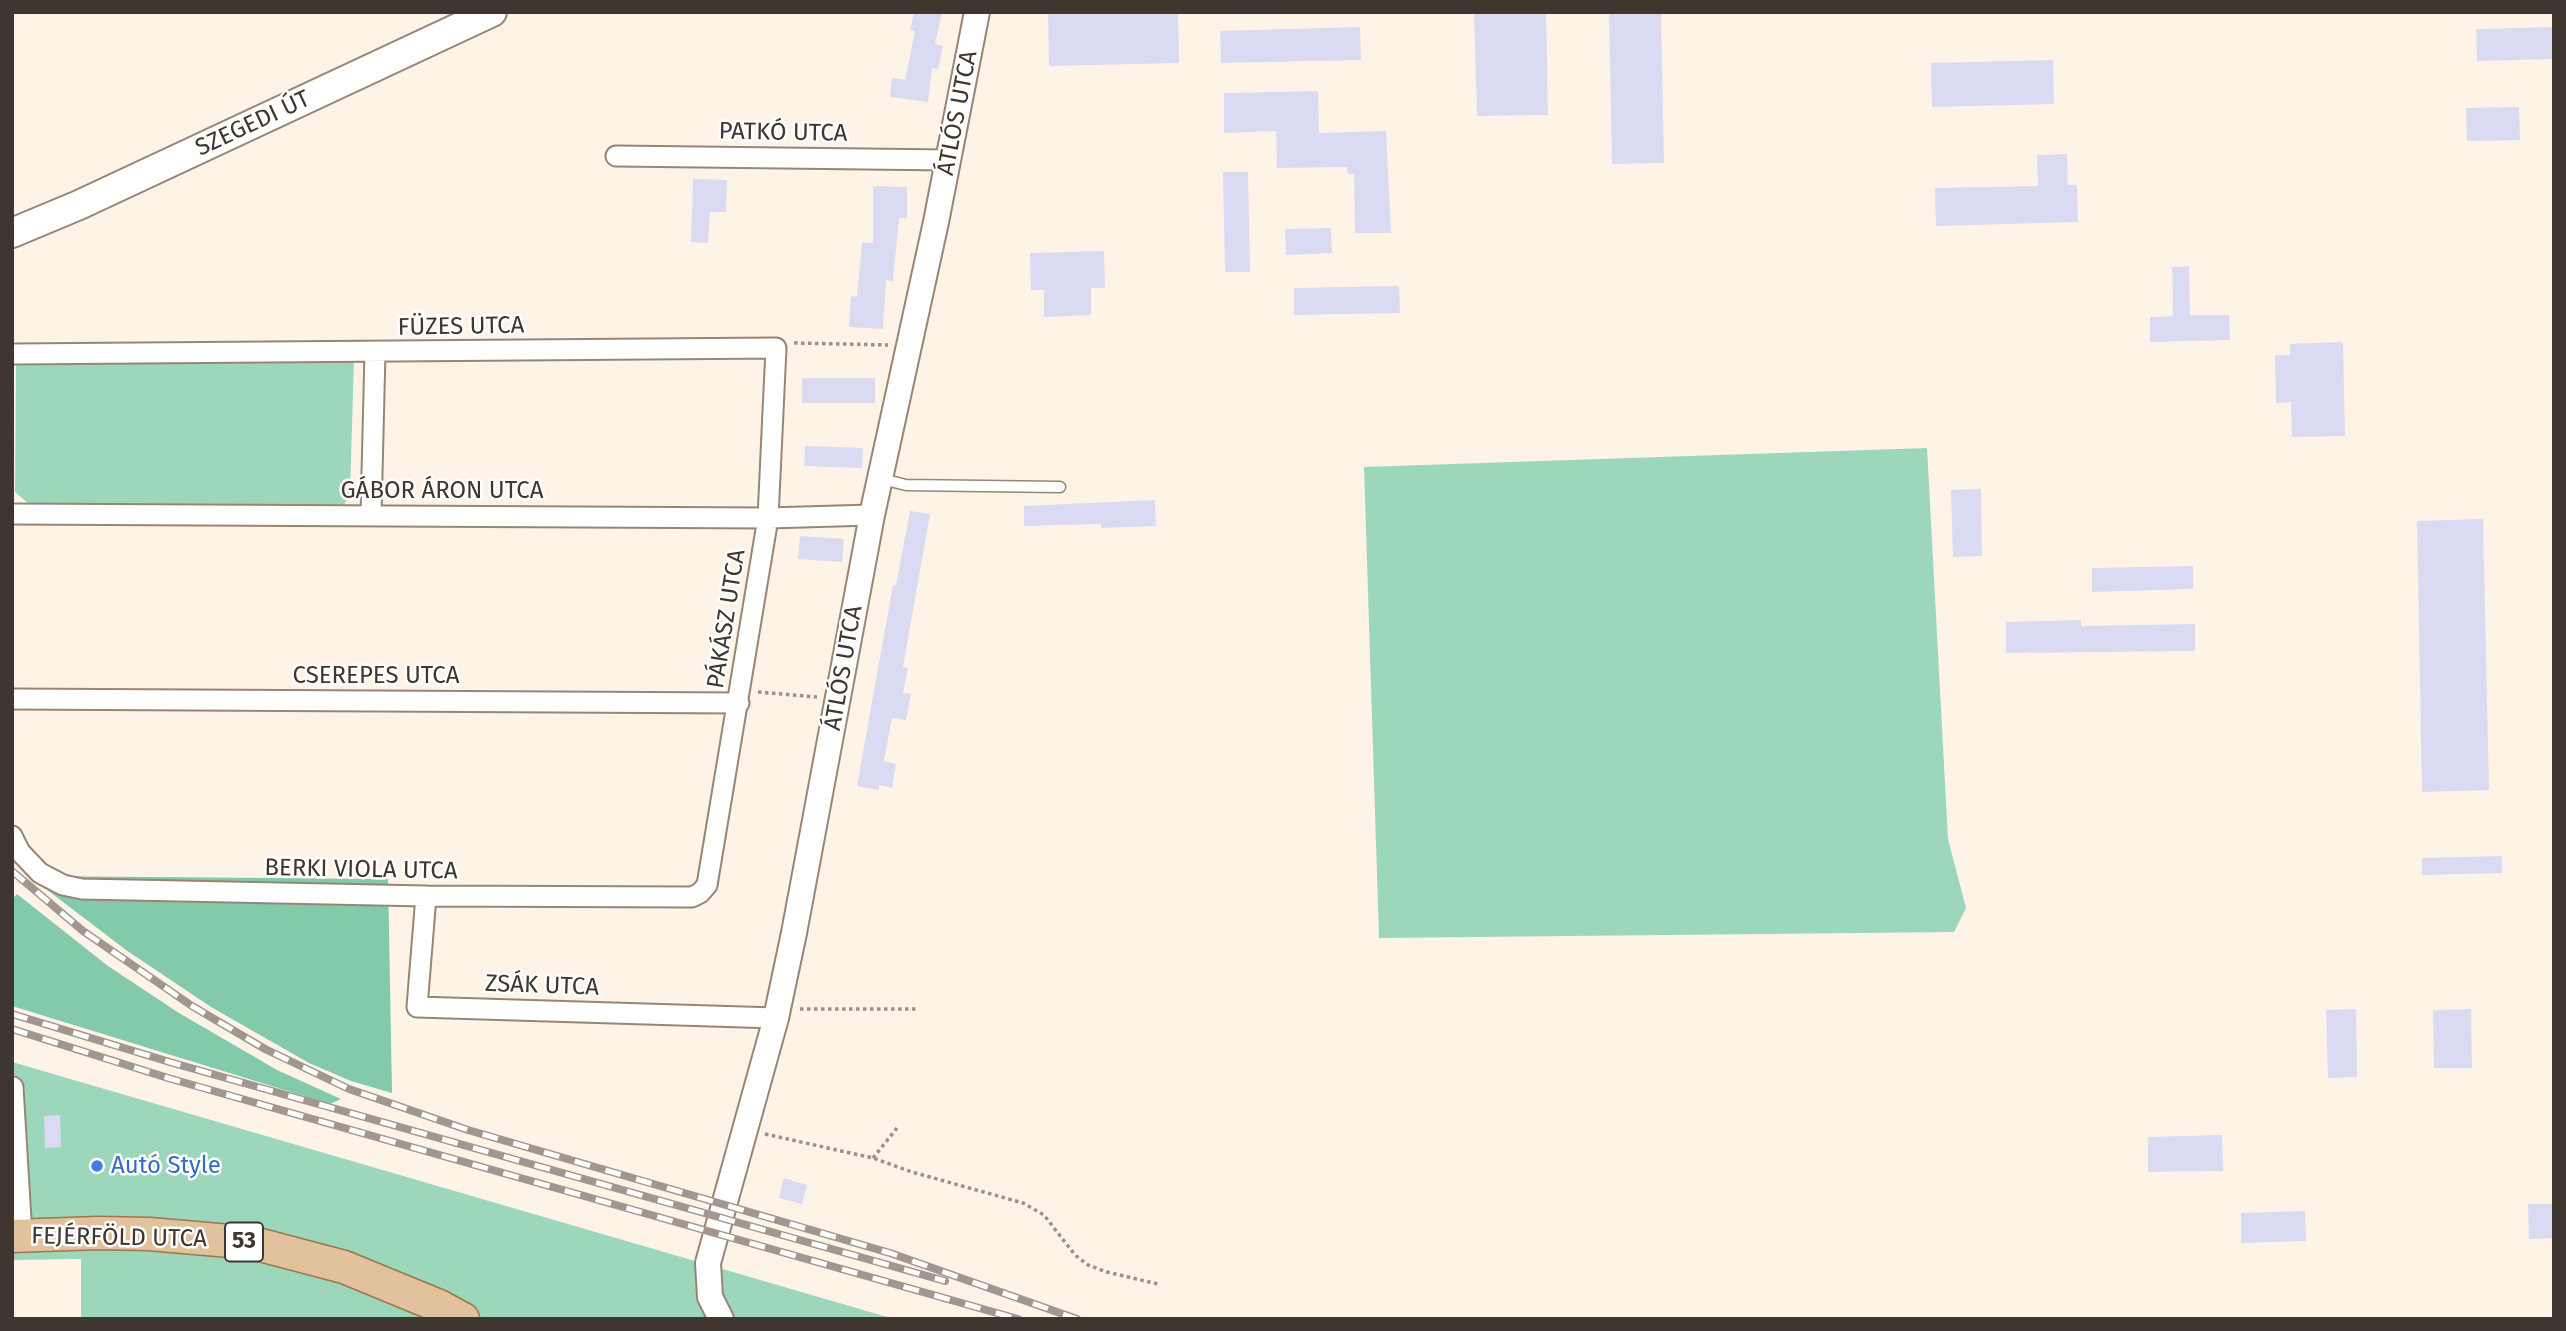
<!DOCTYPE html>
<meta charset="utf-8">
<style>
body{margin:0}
#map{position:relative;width:2566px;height:1331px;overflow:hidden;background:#fef3e7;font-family:"Fira Sans",sans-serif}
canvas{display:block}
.frame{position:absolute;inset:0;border:14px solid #3e362f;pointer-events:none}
</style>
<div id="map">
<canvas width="2566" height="1331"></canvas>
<div class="frame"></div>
</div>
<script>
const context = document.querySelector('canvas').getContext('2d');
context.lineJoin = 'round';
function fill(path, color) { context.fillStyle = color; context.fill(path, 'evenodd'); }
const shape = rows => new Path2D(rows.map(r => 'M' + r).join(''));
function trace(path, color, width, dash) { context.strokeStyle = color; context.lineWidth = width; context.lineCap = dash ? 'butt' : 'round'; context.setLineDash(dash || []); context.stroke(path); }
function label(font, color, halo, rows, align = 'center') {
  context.font = font + ' "Fira Sans",sans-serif'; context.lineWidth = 5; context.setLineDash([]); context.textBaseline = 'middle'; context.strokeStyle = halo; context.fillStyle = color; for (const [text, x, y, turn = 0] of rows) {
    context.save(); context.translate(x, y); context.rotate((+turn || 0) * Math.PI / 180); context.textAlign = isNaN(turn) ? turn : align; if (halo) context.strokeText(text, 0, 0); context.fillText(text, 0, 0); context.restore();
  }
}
fill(shape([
 [354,359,350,494,344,505,29,504,15,492,16,361],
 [1927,448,1948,839,1966,908,1954,932,1379,938,1364,467],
 [12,1062,894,1319,81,1319,81,1259,12,1260]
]), '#9cd7bb');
fill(shape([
 [29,876,388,879,392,1093,351,1081,309,1063,211,1007,126,950],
 [17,894,108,966,179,1013,277,1070,341,1099,330,1104,12,1006,12,899]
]), '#82caa9');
fill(shape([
 [914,12,942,12,935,44,943,46,938,69,932,68,928,102,890,97,892,78,905,80,915,31,910,30],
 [1048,12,1178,12,1179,63,1049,66],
 [1474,12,1546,12,1548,115,1477,116],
 [1609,12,1661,12,1664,163,1612,164],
 [1360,27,1361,60,1221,63,1220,31],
 [2554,27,2554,59,2477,61,2476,29],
 [2053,60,2054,104,1932,107,1931,63],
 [1318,91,1319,133,1386,131,1391,233,1355,233,1354,174,1348,174,1347,167,1277,168,1276,131,1224,133,1224,93],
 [2519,107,2520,140,2467,141,2466,108],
 [2067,154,2068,185,2077,185,2078,222,1936,226,1935,188,2038,186,2037,155],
 [1223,172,1248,172,1250,272,1225,272],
 [693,179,727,180,726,212,710,212,708,243,691,242],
 [873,186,907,187,907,218,899,218,893,281,886,280,883,329,849,327,851,296,857,297,862,242,873,243],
 [1331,228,1332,253,1286,255,1285,229],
 [1104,251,1105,288,1091,288,1091,315,1044,317,1044,290,1031,290,1030,253],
 [2189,266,2190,315,2229,315,2230,340,2150,342,2150,317,2173,316,2172,267],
 [1399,286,1400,313,1294,315,1294,288],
 [2343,342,2345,436,2292,437,2291,402,2276,403,2275,355,2290,355,2290,344],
 [802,378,875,378,875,403,802,403],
 [805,446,863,448,862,468,804,466],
 [1981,489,1982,556,1953,557,1951,490],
 [1155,500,1156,526,1101,528,1101,524,1024,526,1024,506],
 [910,511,930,514,903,667,908,668,903,693,911,694,906,720,892,718,884,761,896,764,892,788,879,785,879,790,857,786,893,585,896,585],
 [2483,519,2489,790,2422,792,2417,521],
 [800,536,844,539,842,562,798,559],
 [2193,566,2193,589,2092,592,2092,568],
 [2081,620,2081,626,2195,624,2195,651,2006,653,2006,622],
 [2502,856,2502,873,2422,875,2422,858],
 [2356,1009,2357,1077,2328,1078,2326,1010],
 [2471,1009,2472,1068,2434,1068,2433,1010],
 [60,1115,61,1147,45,1148,44,1116],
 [2222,1135,2223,1171,2148,1172,2148,1137],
 [784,1178,807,1185,802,1204,779,1198],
 [2528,1204,2554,1204,2554,1238,2529,1239],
 [2305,1211,2306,1241,2241,1243,2241,1213]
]), '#dadbf3');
const service = shape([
 [882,479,906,485,1060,487]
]);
const minor = shape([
 [616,156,949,160],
 [12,354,776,348,768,518,707,885,700,893,692,897,426,896,82,889,63,885,40,873,20,852,12,836],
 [12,514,768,518,872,515],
 [371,515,375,352],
 [12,699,739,703],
 [426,896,417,1007,776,1018],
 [13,1087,22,1236]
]);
const tertiary = shape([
 [721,1319,710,1297,708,1263,776,1018,794,933,872,515,936,222,977,12]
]);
const secondary = shape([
 [12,233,79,205,492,12]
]);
const primary = shape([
 [12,1236,98,1233,149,1234,253,1243,344,1267,439,1306,463,1319]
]);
trace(service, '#988675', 13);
trace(minor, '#988675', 23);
trace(tertiary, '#988675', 28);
trace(secondary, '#988675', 32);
trace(primary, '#9c764c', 35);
trace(shape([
 [794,343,888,345],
 [758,692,817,697],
 [800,1009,919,1009],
 [765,1134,873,1158,912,1172,1023,1203,1044,1215,1075,1255,1088,1265,1107,1272,1158,1284],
 [873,1158,897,1128]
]), '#9a9187', 3.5, [3.5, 3.5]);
trace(service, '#fff', 10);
trace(minor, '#fff', 19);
trace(tertiary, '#fff', 24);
trace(secondary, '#fff', 28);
trace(primary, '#e2c29d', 32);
const rail = shape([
 [12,871,83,931,192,1006,265,1049,349,1089,468,1130,890,1253,1077,1319],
 [12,1014,173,1063,945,1281],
 [12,1029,168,1078,1018,1319]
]);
trace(rail, '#a1978e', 8);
trace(rail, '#fff', 5, [16]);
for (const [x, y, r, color] of [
 [97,1166,7,"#3f7fe0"]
]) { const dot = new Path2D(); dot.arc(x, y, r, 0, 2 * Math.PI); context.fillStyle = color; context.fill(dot); trace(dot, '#fff', 2.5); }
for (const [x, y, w] of [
 [244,1242,38]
]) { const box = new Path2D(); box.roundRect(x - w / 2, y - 19.5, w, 39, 5); context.fillStyle = '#fff'; context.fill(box); trace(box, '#3e362f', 2); }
label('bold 23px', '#3e362f', null, [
 ["53",244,1242]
]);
label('24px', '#3e362f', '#fff', [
 ["ÁTLÓS UTCA",958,113,-79],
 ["SZEGEDI ÚT",253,124,-25],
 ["PATKÓ UTCA",783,133,1],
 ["FÜZES UTCA",461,327,-1],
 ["GÁBOR ÁRON UTCA",442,491],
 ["PÁKÁSZ UTCA",727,619,-81],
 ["ÁTLÓS UTCA",844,668,-80],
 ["CSEREPES UTCA",376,676],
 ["BERKI VIOLA UTCA",361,870,1],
 ["ZSÁK UTCA",542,986,2],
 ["FEJÉRFÖLD UTCA",119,1238,1]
]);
label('24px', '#366cbe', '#fff', [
 ["Autó Style",111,1166]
], 'left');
</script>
